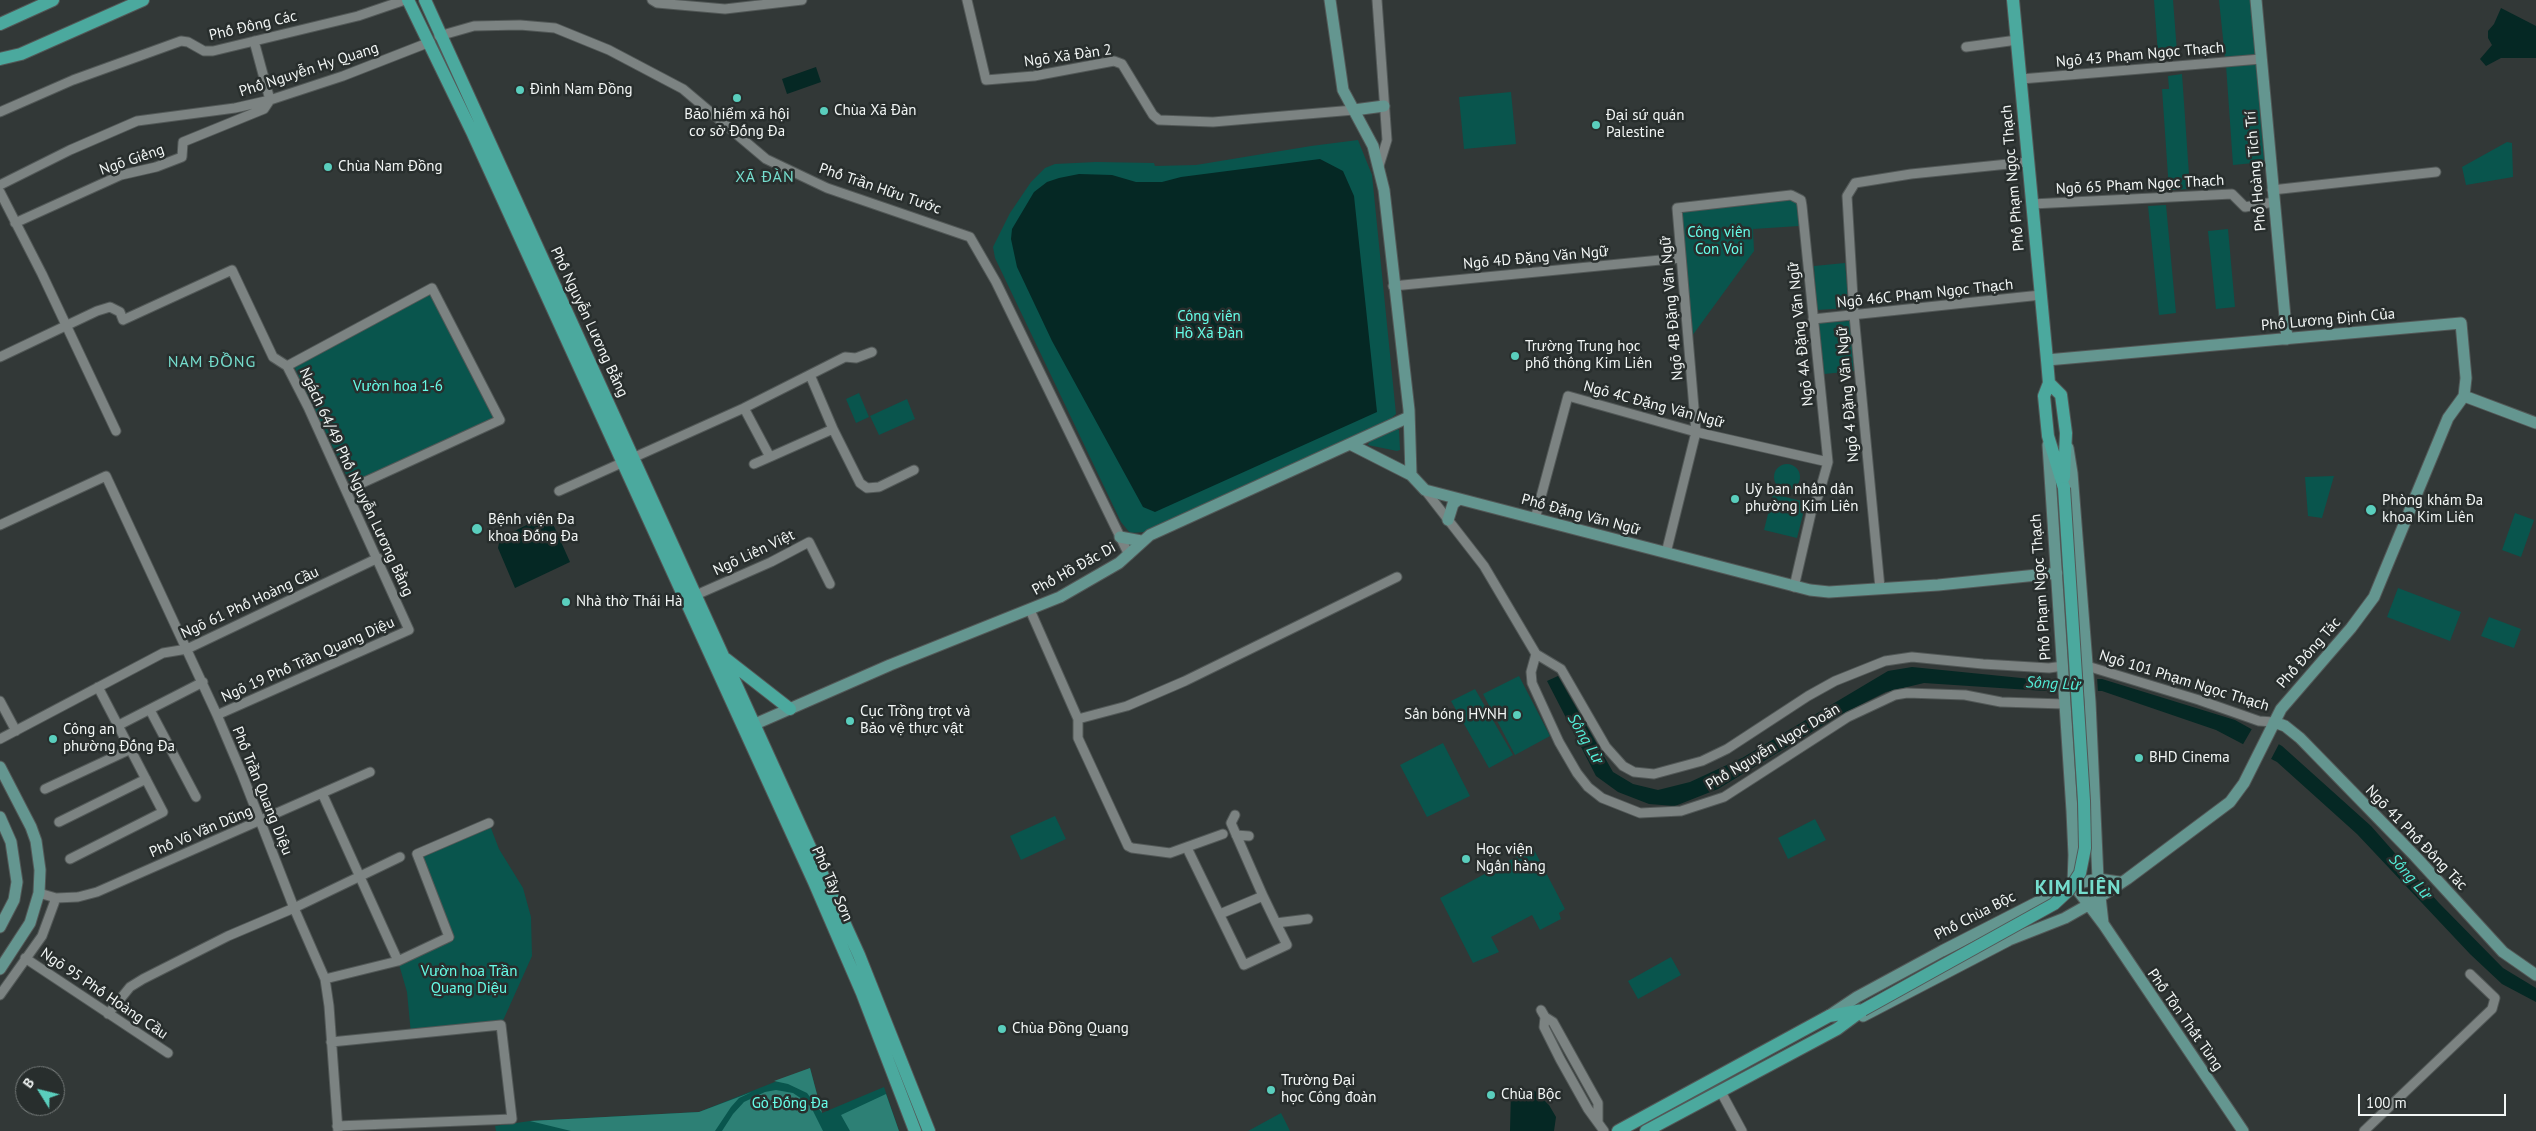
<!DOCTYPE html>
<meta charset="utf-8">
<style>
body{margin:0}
#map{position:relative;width:2536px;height:1131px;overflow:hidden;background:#323837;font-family:"PT Sans",sans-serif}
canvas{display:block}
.north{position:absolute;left:15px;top:1066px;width:50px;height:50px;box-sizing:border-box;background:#282e2d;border:1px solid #797e7d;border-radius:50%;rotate:306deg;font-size:14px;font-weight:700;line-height:20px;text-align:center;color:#f2f6f5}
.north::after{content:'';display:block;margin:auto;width:18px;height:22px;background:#5acebd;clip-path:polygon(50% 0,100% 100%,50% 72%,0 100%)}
.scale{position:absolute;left:2358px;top:1094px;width:148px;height:22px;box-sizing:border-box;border:2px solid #f2f6f5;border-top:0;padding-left:6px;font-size:15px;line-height:18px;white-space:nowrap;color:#f2f6f5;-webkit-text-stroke:4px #282e2d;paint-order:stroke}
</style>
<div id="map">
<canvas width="2536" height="1131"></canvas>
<div class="north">B</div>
<div class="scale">100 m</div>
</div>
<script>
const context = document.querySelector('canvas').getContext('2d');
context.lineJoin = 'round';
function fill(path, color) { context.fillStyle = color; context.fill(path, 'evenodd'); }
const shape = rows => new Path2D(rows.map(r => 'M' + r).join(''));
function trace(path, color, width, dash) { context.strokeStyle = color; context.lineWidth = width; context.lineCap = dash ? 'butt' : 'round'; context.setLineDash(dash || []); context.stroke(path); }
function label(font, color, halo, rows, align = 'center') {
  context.font = font + ' "PT Sans",sans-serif'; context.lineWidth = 5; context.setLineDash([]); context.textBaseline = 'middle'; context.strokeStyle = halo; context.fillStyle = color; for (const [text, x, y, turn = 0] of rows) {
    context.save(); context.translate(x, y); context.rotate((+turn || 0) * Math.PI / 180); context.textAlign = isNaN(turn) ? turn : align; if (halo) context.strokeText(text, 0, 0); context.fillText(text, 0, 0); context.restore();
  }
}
fill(shape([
 [2154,0,2173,0,2177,52,2158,54],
 [2219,0,2251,0,2256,54,2225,58],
 [2257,63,2264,162,2233,165,2226,65],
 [2182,74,2190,189,2169,190,2162,89,2169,89,2168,76],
 [1511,92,1516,144,1464,149,1459,97],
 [1358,140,1372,175,1396,414,1388,421,1144,532,1130,533,1121,522,995,258,993,247,1010,213,1031,182,1045,168,1055,164,1096,162,1154,163,1155,166,1196,165,1311,146],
 [2507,142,2512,143,2513,177,2466,185,2462,167],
 [1791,199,1797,202,1799,226,1753,229,1754,251,1692,336,1681,211],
 [2166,205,2176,313,2159,315,2148,206],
 [2228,229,2235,307,2216,309,2208,231],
 [1845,263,1849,308,1817,310,1814,266],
 [432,292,494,418,351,485,293,364],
 [1850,321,1854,371,1824,374,1819,323],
 [859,393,869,417,856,423,846,399],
 [907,399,915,419,879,435,870,416],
 [1397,428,1399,430,1400,450,1397,451,1368,445,1370,441],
 '1774 477a13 13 0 1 1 26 0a13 13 0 1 1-26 0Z',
 [2334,476,2322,518,2308,516,2305,477],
 [1773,494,1806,502,1797,538,1764,530],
 [2515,513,2534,520,2521,557,2502,550],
 [2398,588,2461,612,2450,641,2387,617],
 [2489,617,2521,629,2514,648,2481,636],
 [1519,676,1550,736,1515,755,1483,694],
 [1475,689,1513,755,1489,768,1451,701],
 [1443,743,1470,796,1427,817,1400,765],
 [1055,816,1066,839,1021,860,1010,836],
 [1815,819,1826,840,1788,859,1778,838],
 [489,823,499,849,523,888,531,917,532,956,501,1025,411,1034,407,992,398,961,449,937,417,854],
 [1533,848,1565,909,1559,913,1561,919,1540,930,1532,915,1491,937,1499,952,1473,963,1440,898],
 [1671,957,1681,975,1638,999,1628,981],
 [810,1068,822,1113,884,1087,899,1131,496,1131,495,1126,530,1121,699,1112],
 [1281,1113,1290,1131,1248,1131]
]), '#09554d');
fill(shape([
 [810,1068,822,1113,807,1093,788,1084,774,1081],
 [776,1090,793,1093,802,1099,811,1107,823,1131,722,1131,733,1114,744,1102,765,1092],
 [752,1092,739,1098,731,1107,715,1131,571,1131,530,1121,699,1112],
 [886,1094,899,1131,850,1131,841,1115]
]), '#2d8075');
fill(shape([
 [2501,8,2536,26,2536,58,2501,58,2486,66,2480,59,2492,45,2488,38,2488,31,2494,24],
 [816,67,821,82,787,94,782,79],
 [1320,159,1343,171,1354,196,1377,412,1155,512,1143,507,1052,341,1017,267,1011,239,1012,229,1034,192,1047,182,1059,178,1079,174,1112,175,1136,182,1162,182,1181,177],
 [541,518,553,524,570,562,515,588,498,548,500,538],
 [1912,667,2031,679,2102,679,2235,720,2282,746,2371,826,2439,903,2503,968,2536,988,2536,1002,2502,984,2470,954,2357,834,2277,762,2216,730,2102,691,2045,691,1924,683,1886,692,1838,716,1718,789,1675,806,1649,804,1618,792,1596,776,1547,681,1558,676,1613,772,1633,784,1658,790,1690,782,1742,758,1888,671],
 [1521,1088,1535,1091,1549,1105,1556,1117,1554,1131,1510,1131,1511,1092]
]), '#052824');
fill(shape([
 [2097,676,2098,693,2047,693,2046,677],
 [2253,727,2280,742,2270,761,2242,746]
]), '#323837');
const street = shape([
 [652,0,657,3,725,9,802,0],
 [967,0,986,80,1034,76,1114,61,1122,64,1153,115,1159,120,1213,122,1354,110],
 [1377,0,1387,140,1379,166],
 [439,36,474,26,520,25,555,28,609,50,683,89,766,159,827,188,970,237,996,282,1129,555],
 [1966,47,2017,40],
 [2021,79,2261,59],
 [0,112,73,80,181,41,188,42,204,51,213,51,358,16,405,0],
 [0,185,70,150,137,121,235,108,270,100,343,76,430,42],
 [2272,190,2436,172],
 [0,192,42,274,116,431],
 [2032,204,2232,194,2245,207,2274,202],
 [15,223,121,175,156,167,182,157,183,142,264,109,270,100,254,41],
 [1393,286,1681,258],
 [1813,319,2041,295],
 [0,357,97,311,110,307,120,312,123,320,232,270,273,357,287,366,308,407,409,630,217,715],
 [287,366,432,288,500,420,347,490],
 [810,375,833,429,860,483,867,488,879,487,914,470],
 [744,408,770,457,833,429],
 [754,464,770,457],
 [1425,490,1484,566,1536,654,1561,669,1606,747,1623,766,1634,772,1654,774,1702,761,1727,749,1808,696,1835,681,1885,661,1912,657,1983,664,2049,668,2063,666],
 [559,491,744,408,845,357,856,358,872,352],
 [1535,519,1568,396,1696,432,1828,462],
 [0,525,106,476,217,715,242,774,294,908,325,979,329,1006,338,1131],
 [1666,553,1696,432,1677,208,1791,195,1801,200,1802,206,1828,462,1819,494,1812,509,1794,587],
 [1880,588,1854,315,1847,196,1855,183,1911,174,2028,162],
 [696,595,771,562,809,542,830,584],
 [1030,610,1078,719,1078,738,1128,846,1132,848,1170,853,1223,834],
 [1536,654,1531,672,1532,683,1559,742,1577,773,1588,787,1602,798,1640,813,1681,811,1724,797,1848,717,1895,695,1907,693,1965,695,2001,702,2064,704],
 [2087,666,2199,700,2259,721,2274,722],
 [0,701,16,731],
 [150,710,196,797],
 [1078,719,1127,706,1185,681,1397,577],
 [119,725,203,682],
 [0,739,163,653,187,649,378,558],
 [45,789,131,749],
 [322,793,398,961],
 [1235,815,1231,823,1263,896],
 [59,822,146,779],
 [1236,835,1249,836],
 [1187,848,1244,965,1287,945,1276,923],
 [70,859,163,812,98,687],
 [39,893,56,898,78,897,97,892,370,772],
 [1220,914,1263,896,1276,923,1308,919],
 [25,958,168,1053],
 [325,979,398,961,449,937,417,854,489,823],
 [0,995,42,936,56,898],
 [1541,1010,1545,1017,1544,1027,1560,1059,1588,1109,1604,1131],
 [108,1014,130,987,143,979,228,936,294,908,400,857],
 [1545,1017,1553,1022,1598,1103,1598,1121],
 [331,1042,501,1025,512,1119,337,1126],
 [1721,1092,1742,1131],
 [2364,1131,2492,1009,2495,998,2470,974]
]);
const secondary = shape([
 [1330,0,1343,90,1373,146,1384,190,1409,410,1411,475],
 [2256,0,2287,339],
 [1354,110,1384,106],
 [2464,396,2536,423],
 [1350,444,1411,475,1425,490,1810,590,1829,592,1938,585,2057,573],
 [2048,445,2072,811,2074,855,2073,884,2104,925,2243,1131],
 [2068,448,2072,473,2090,702,2098,879,2103,923],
 [1448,520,1453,504,1458,500],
 [1120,537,1141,541],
 [2274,722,2285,726,2300,738,2415,856,2503,952,2536,975],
 [746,728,890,665,1060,597,1119,563,1150,535,1409,417],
 [0,767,31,827,36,841,40,870,39,893,30,923,0,969],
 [0,817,11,842,17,882,14,900,0,927],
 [1830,1015,1857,997,1942,951,2073,884,2098,879,2119,882],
 [1863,1016,2009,940,2065,918,2088,905,2127,879,2230,802,2244,783,2281,709,2351,628,2374,597,2448,418,2464,396,2466,378,2461,323,2047,360]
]);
const primary = shape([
 [408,0,473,134,814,882,862,993,915,1131],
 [425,0,859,955,929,1131],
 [2013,0,2047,360,2049,383,2044,396,2048,436,2064,488],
 [0,24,53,0],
 [0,59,21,54,143,0],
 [2049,383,2061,395,2066,433,2064,477],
 [726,659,790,709],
 [1618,1131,1829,1016,1863,1010],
 [1646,1131,1837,1029,1860,1012]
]);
trace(street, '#525857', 11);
trace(secondary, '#525857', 13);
trace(primary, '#525857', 14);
trace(street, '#7c8382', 9);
trace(secondary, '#649690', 11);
trace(primary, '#4ba99e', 12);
const primaryBridge = shape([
 [1863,1010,2054,904,2069,890,2080,873,2085,848,2084,801,2064,488]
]);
trace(primaryBridge, '#525857', 14, []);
trace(primaryBridge, '#4ba99e', 12);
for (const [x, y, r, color] of [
 [520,90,5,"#5acebd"],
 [737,98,5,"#5acebd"],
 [824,111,5,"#5acebd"],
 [1596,125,5,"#5acebd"],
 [328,167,5,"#5acebd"],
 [1515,356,5,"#5acebd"],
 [1735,499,5,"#5acebd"],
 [2371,510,6,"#5acebd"],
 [477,529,6,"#5acebd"],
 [566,602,5,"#5acebd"],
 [1517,715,5,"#5acebd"],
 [850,721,5,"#5acebd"],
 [53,739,5,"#5acebd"],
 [2139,758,5,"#5acebd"],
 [1466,859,5,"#5acebd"],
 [1002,1029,5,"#5acebd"],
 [1271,1090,5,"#5acebd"],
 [1491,1095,5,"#5acebd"]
]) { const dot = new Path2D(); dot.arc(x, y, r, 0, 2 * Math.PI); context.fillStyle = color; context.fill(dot); trace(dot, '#282e2d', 2); }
label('15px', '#f2f6f5', '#282e2d', [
 ["Phố Đông Các",253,26,-13],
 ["Ngõ 43 Phạm Ngọc Thạch",2140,55,-5],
 ["Ngõ Xã Đàn 2",1068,56,-8],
 ["Phố Nguyễn Hy Quang",309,70,-18],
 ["Ngõ Giếng",132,160,-19],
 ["Phố Hoàng Tích Trí",2256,171,-95],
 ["Phố Phạm Ngọc Thạch",2013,178,-95],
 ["Ngõ 65 Phạm Ngọc Thạch",2140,185,-3],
 ["Phố Trần Hữu Tước",880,189,19],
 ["Ngõ 4D Đặng Văn Ngữ",1536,258,-5],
 ["Ngõ 46C Phạm Ngọc Thạch",1925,294,-6],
 ["Ngõ 4B Đặng Văn Ngữ",1672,308,-95],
 ["Phố Lương Định Của",2328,320,-5],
 ["Phố Nguyễn Lương Bằng",589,322,65],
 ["Ngõ 4A Đặng Văn Ngữ",1801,334,-96],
 ["Ngõ 4 Đặng Văn Ngữ",1848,394,-95],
 ["Ngõ 4C Đặng Văn Ngữ",1654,405,15],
 ["Ngách 64/49 Phố Nguyễn Lương Bằng",356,482,65],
 ["Phố Đặng Văn Ngữ",1581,515,15],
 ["Ngõ Liên Việt",754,553,-25],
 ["Phố Hồ Đắc Di",1074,569,-29],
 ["Phố Phạm Ngọc Thạch",2041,587,-94],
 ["Ngõ 61 Phố Hoàng Cầu",250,603,-25],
 ["Phố Đông Tác",2309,653,-49],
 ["Ngõ 19 Phố Trần Quang Diệu",308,660,-24],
 ["Ngõ 101 Phạm Ngọc Thạch",2184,681,17],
 ["Phố Nguyễn Ngọc Doãn",1773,747,-31],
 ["Phố Trần Quang Diệu",262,791,68],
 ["Phố Võ Văn Dũng",201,832,-23],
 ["Ngõ 41 Phố Đông Tác",2416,838,46],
 ["Phố Tây Sơn",832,884,66],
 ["Phố Chùa Bộc",1975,916,-27],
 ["Ngõ 95 Phố Hoàng Cầu",104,994,34],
 ["Phố Tôn Thất Tùng",2185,1020,55]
]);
label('15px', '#f2f6f5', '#282e2d', [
 ["Đình Nam Đồng",530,90],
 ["Chùa Xã Đàn",834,111],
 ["Bảo hiểm xã hội",737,115,"center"],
 ["cơ sở Đống Đa",737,132,"center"],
 ["Đại sứ quán",1606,116],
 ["Palestine",1606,133],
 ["Chùa Nam Đồng",338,167],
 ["Trường Trung học",1525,347],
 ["phổ thông Kim Liên",1525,364],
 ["Uỷ ban nhân dân",1745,490],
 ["phường Kim Liên",1745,507],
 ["Phòng khám Đa",2382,501],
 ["khoa Kim Liên",2382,518],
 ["Bệnh viện Đa",488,520],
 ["khoa Đống Đa",488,537],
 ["Nhà thờ Thái Hà",576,602],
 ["Cục Trồng trọt và",860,712],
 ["Bảo vệ thực vật",860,729],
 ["Sân bóng HVNH",1507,715,"right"],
 ["Công an",63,730],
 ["phường Đống Đa",63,747],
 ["BHD Cinema",2149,758],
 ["Học viện",1476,850],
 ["Ngân hàng",1476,867],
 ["Chùa Đồng Quang",1012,1029],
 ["Trường Đại",1281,1081],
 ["học Công đoàn",1281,1098],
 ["Chùa Bộc",1501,1095]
], 'left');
label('15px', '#66fde8', '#282e2d', [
 ["Công viên",1719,233],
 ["Con Voi",1719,250],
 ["Công viên",1209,317],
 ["Hồ Xã Đàn",1209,334],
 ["Vườn hoa 1-6",398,387],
 ["Vườn hoa Trần",469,972],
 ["Quang Diệu",469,989],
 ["Gò Đống Đa",790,1104]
]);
context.letterSpacing = '1px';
label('16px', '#75ddcd', '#282e2d', [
 ["XÃ ĐÀN",765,177],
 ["NAM ĐỒNG",212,362]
]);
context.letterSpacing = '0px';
label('italic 16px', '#52edd8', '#282e2d', [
 ["Sông Lừ",2053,684,3],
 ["Sông Lừ",1585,739,60],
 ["Sông Lừ",2410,877,48]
]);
context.letterSpacing = '1px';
label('bold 20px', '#75ddcd', '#282e2d', [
 ["KIM LIÊN",2078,888]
]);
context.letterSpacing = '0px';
</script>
